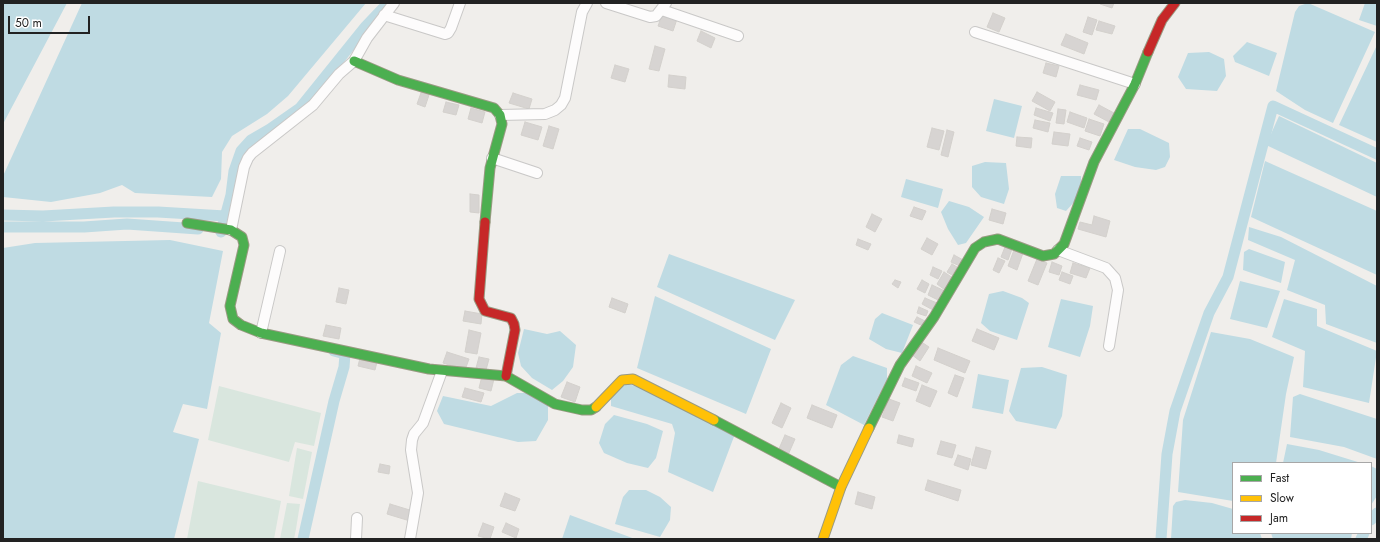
<!DOCTYPE html>
<style>
body{margin:0}
#map{position:relative;width:1380px;height:542px;overflow:hidden;background:#f0eeeb;font-family:Jost,sans-serif}
canvas{display:block}
.frame{position:absolute;inset:0;border:4px solid #222;pointer-events:none}
.legend{position:absolute;left:1232px;top:462px;width:140px;height:72px;box-sizing:border-box;background:#fff;border:1px solid #a7a7a7;margin:0;padding:5px 7px;list-style:none;font-size:12px;color:#222}
.legend li{display:flex;align-items:center;gap:8px;height:20px}
.legend b{width:20px;border:1px solid #a7a7a7}
.scale{position:absolute;left:8px;top:16px;width:82px;height:18px;box-sizing:border-box;border:2px solid #222;border-top:0;padding-left:5px;font-size:12px;line-height:14px;white-space:nowrap;color:#222;-webkit-text-stroke:3px #fff;paint-order:stroke}
</style>
<div id="map">
<canvas width="1380" height="542"></canvas>
<div class="frame"></div>
<ul class="legend">
<li><b style="height:5px;background:#4caf50"></b>Fast</li>
<li><b style="height:5px;background:#ffc107"></b>Slow</li>
<li><b style="height:5px;background:#c62828"></b>Jam</li>
</ul>
<div class="scale">50 m</div>
</div>
<script>
const context = document.querySelector('canvas').getContext('2d');
context.lineJoin = 'round';
function fill(path, color) { context.fillStyle = color; context.fill(path, 'evenodd'); }
const shape = rows => new Path2D(rows.map(r => 'M' + r).join(''));
function trace(path, color, width, dash) { context.strokeStyle = color; context.lineWidth = width; context.lineCap = dash ? 'butt' : 'round'; context.setLineDash(dash || []); context.stroke(path); }
fill(shape([
 [219,386,321,413,314,446,295,442,289,462,208,440],
 [297,448,312,452,303,499,289,496],
 [198,481,281,501,274,539,187,539],
 [287,503,300,504,296,529,294,539,280,539]
]), '#d9e6de');
fill(shape([
 [3,3,67,3,3,124],
 [82,3,366,3,288,96,267,114,232,136,222,152,221,179,212,197,135,193,122,185,100,193,51,202,3,197,3,176],
 [1308,3,1375,32,1333,123,1305,110,1276,91,1295,12,1299,6],
 [1365,3,1377,3,1377,26,1359,20],
 [1247,42,1277,53,1269,76,1235,62,1233,56],
 [1377,45,1377,142,1339,125],
 [1209,52,1224,59,1226,76,1217,91,1186,89,1178,77,1188,53],
 [994,99,1022,106,1014,138,986,131],
 [1279,116,1377,163,1377,197,1266,145],
 [1128,129,1140,129,1169,143,1170,157,1165,167,1156,170,1135,167,1114,160],
 [1265,161,1377,211,1377,275,1251,217],
 [985,162,1006,163,1009,189,1004,204,981,197,972,187,972,166],
 [1061,176,1081,176,1081,183,1075,201,1066,211,1057,208,1055,194],
 [906,179,943,189,938,208,901,197],
 [949,201,969,207,984,217,966,243,958,245,948,229,941,212],
 [1249,227,1281,237,1377,286,1377,343,1326,324,1325,305,1287,290,1295,260,1248,240],
 [170,240,223,251,209,323,221,333,207,409,183,404,173,432,199,439,174,539,3,539,3,248,35,243],
 [1249,249,1285,262,1281,283,1243,270,1244,252],
 [669,254,795,300,775,340,657,287],
 [1240,281,1280,291,1267,328,1230,319],
 [1003,291,1022,298,1029,303,1017,340,990,331,981,323,989,294],
 [655,296,771,349,746,414,637,368],
 [1061,299,1093,306,1090,326,1080,357,1048,347],
 [1284,299,1317,309,1317,326,1377,351,1369,403,1303,387,1305,351,1272,337],
 [882,313,913,325,902,353,886,349,869,339,875,319],
 [524,329,547,334,560,331,576,345,573,367,563,381,552,390,532,378,521,366,518,353],
 [1211,332,1250,339,1294,357,1286,394,1276,463,1233,463,1233,501,1178,492,1183,420],
 [853,356,887,368,887,379,864,425,826,405,841,365],
 [1042,367,1067,375,1062,416,1056,429,1016,421,1009,411,1021,368],
 [978,374,1009,380,1003,414,972,408],
 [622,382,653,392,735,434,713,492,668,472,675,433,672,424,611,406,611,398],
 [517,393,532,393,548,405,548,420,536,441,518,442,444,424,437,411,443,396,491,406],
 [1300,394,1377,419,1377,459,1344,447,1290,437,1293,397],
 [614,415,647,424,663,431,656,458,648,468,627,463,604,453,599,443,605,424],
 [1287,444,1319,450,1361,463,1283,463],
 [1371,466,1377,469,1377,496,1371,505],
 [629,490,646,490,660,497,671,507,670,520,660,537,615,524,623,497],
 [1185,500,1212,503,1233,509,1233,533,1260,533,1262,539,1171,539,1173,506,1176,502],
 [570,515,635,539,562,539],
 [1271,533,1352,533,1351,539,1273,539]
]), '#bfdbe3');
trace(shape([
 [3,215,43,216,114,212,158,212,225,216],
 [3,227,84,227,127,224,198,229],
 [221,232,231,195,234,171,241,151,251,140,270,129,300,108,366,26,388,3],
 [1371,520,1377,513],
 [303,539,334,401,344,367,345,354,334,351],
 [1161,539,1167,454,1175,411,1209,313,1228,277,1273,106,1377,154],
 [1361,539,1364,533]
]), '#bfdbe3', 11);
const building = shape([
 [1101,3,1114,3,1112,8,1100,4,1101,3],
 [993,13,1005,18,999,32,987,27,993,13],
 [662,15,677,19,673,31,658,26,662,15],
 [1088,17,1097,20,1092,35,1083,32,1088,17],
 [1099,21,1115,26,1112,34,1096,30,1099,21],
 [701,31,715,38,711,48,697,41,701,31],
 [1066,34,1088,43,1084,54,1061,45,1066,34],
 [655,46,665,49,659,71,649,69,655,46],
 [1046,63,1059,66,1056,77,1043,73,1046,63],
 [615,65,629,69,625,82,611,78,615,65],
 [669,75,686,77,685,89,668,87,669,75],
 [1080,85,1099,90,1096,100,1077,95,1080,85],
 [422,90,430,92,425,107,417,104,422,90],
 [1037,92,1055,102,1050,111,1032,101,1037,92],
 [513,93,532,99,529,109,509,103,513,93],
 [446,102,459,105,456,115,443,112,446,102],
 [1099,105,1114,113,1109,122,1094,114,1099,105],
 [471,108,485,112,482,123,468,119,471,108],
 [1036,108,1053,113,1050,121,1034,115,1036,108],
 [1058,109,1066,110,1064,124,1056,123,1058,109],
 [1070,112,1087,118,1084,128,1067,122,1070,112],
 [1089,119,1104,124,1100,136,1085,131,1089,119],
 [1035,120,1050,123,1048,132,1033,128,1035,120],
 [525,122,542,127,538,140,521,135,525,122],
 [549,126,559,129,553,149,543,146,549,126],
 [932,128,944,131,939,150,927,147,932,128],
 [947,130,954,132,948,157,941,155,947,130],
 [1054,132,1070,134,1068,146,1052,144,1054,132],
 [1017,137,1032,138,1031,148,1016,146,1017,137],
 [1080,138,1092,142,1089,150,1077,146,1080,138],
 [470,194,479,195,479,213,470,212,470,194],
 [914,207,926,211,922,220,910,216,914,207],
 [992,209,1006,213,1003,224,989,220,992,209],
 [872,214,882,219,875,232,866,227,872,214],
 [1094,216,1110,221,1106,237,1078,229,1080,222,1092,225,1094,216],
 [927,238,938,244,932,255,921,249,927,238],
 [858,239,871,244,868,250,856,245,858,239],
 [1005,247,1012,249,1008,260,1001,257,1005,247],
 [1014,250,1023,253,1017,270,1008,266,1014,250],
 [954,255,965,261,962,267,951,262,954,255],
 [998,258,1005,261,999,273,993,270,998,258],
 [1037,259,1047,263,1038,285,1028,281,1037,259],
 [1052,262,1062,266,1059,275,1049,272,1052,262],
 [1073,263,1090,268,1086,278,1070,273,1073,263],
 [952,264,957,267,952,275,947,272,952,264],
 [933,267,942,271,938,279,930,275,933,267],
 [944,272,953,278,945,290,937,284,944,272],
 [1062,272,1073,276,1070,284,1059,280,1062,272],
 [895,280,901,282,898,288,892,284,895,280],
 [922,280,929,284,925,293,917,289,922,280],
 [932,285,947,292,942,302,928,295,932,285],
 [339,288,349,290,346,304,336,302,339,288],
 [612,298,628,304,625,313,609,307,612,298],
 [925,298,937,303,933,310,922,304,925,298],
 [919,307,928,311,926,316,917,313,919,307],
 [465,311,482,314,481,324,463,321,465,311],
 [917,317,925,321,923,326,914,322,917,317],
 [326,325,341,328,339,339,323,336,326,325],
 [977,329,999,338,994,350,972,341,977,329],
 [469,330,481,333,477,354,465,352,469,330],
 [920,341,929,347,920,361,911,354,920,341],
 [938,348,970,361,965,373,934,360,938,348],
 [447,352,469,359,465,370,443,363,447,352],
 [479,357,489,359,486,370,476,368,479,357],
 [360,358,377,362,375,370,358,366,360,358],
 [916,366,932,373,927,383,912,376,916,366],
 [955,375,964,378,957,397,948,393,955,375],
 [482,376,494,379,491,391,479,388,482,376],
 [905,378,919,383,916,391,902,386,905,378],
 [567,382,580,387,575,402,561,397,567,382],
 [922,385,937,391,930,407,916,401,922,385],
 [465,388,484,393,481,402,462,397,465,388],
 [889,399,900,403,893,421,882,417,889,399],
 [781,403,791,408,782,428,772,423,781,403],
 [812,405,837,415,832,428,807,418,812,405],
 [785,435,795,439,788,455,778,451,785,435],
 [899,435,914,439,912,447,897,443,899,435],
 [941,441,956,445,952,458,937,454,941,441],
 [976,447,991,451,986,469,971,465,976,447],
 [958,455,971,459,968,470,954,465,958,455],
 [380,464,390,466,389,474,378,472,380,464],
 [928,480,961,490,958,501,925,490,928,480],
 [858,492,875,497,872,509,855,504,858,492],
 [505,493,520,499,515,511,500,506,505,493],
 [390,504,413,511,410,521,387,514,390,504],
 [483,523,494,527,490,539,478,536,483,523],
 [506,523,519,529,516,538,502,532,506,523]
]);
fill(building, '#d7d4d2');
trace(building, '#d3d0cc', 1);
const street = shape([
 [606,3,650,17,656,16,666,3],
 [662,10,738,36],
 [384,15,445,34,448,33,451,28,460,3],
 [975,32,1135,84],
 [500,115,545,114,555,110,561,105,565,98,582,12,587,3],
 [492,158,537,173],
 [231,230,244,167,248,158,252,153,313,105,339,74,354,61,367,38,394,3],
 [1058,250,1106,268,1115,278,1118,290,1109,346],
 [261,333,280,251],
 [356,539,357,518],
 [410,539,418,493,411,450,412,440,414,434,423,423,442,371]
]);
const fast = shape([
 [354,61,398,80,494,108,500,115,502,124,490,168,485,222],
 [187,223,231,230,242,237,244,245,230,306,233,319,241,325,261,333,429,369,506,376,555,404,582,410,591,410,596,407],
 [714,420,841,487],
 [869,428,900,365,934,317,975,248,984,242,998,239,1043,256,1054,254,1064,244,1094,162,1135,84,1148,52]
]);
const slow = shape([
 [596,407,622,380,633,379,714,420],
 [823,539,841,487,869,428]
]);
const jam = shape([
 [1148,52,1162,20,1175,3],
 [485,222,479,299,485,311,511,318,514,324,515,330,506,376]
]);
trace(street, '#c9c8c7', 12);
trace(fast, '#999a82', 11);
trace(slow, '#999a82', 11);
trace(jam, '#999a82', 11);
trace(street, '#fdfcfc', 10);
trace(fast, '#4caf50', 9);
trace(slow, '#ffc107', 9);
trace(jam, '#c62828', 9);
</script>
